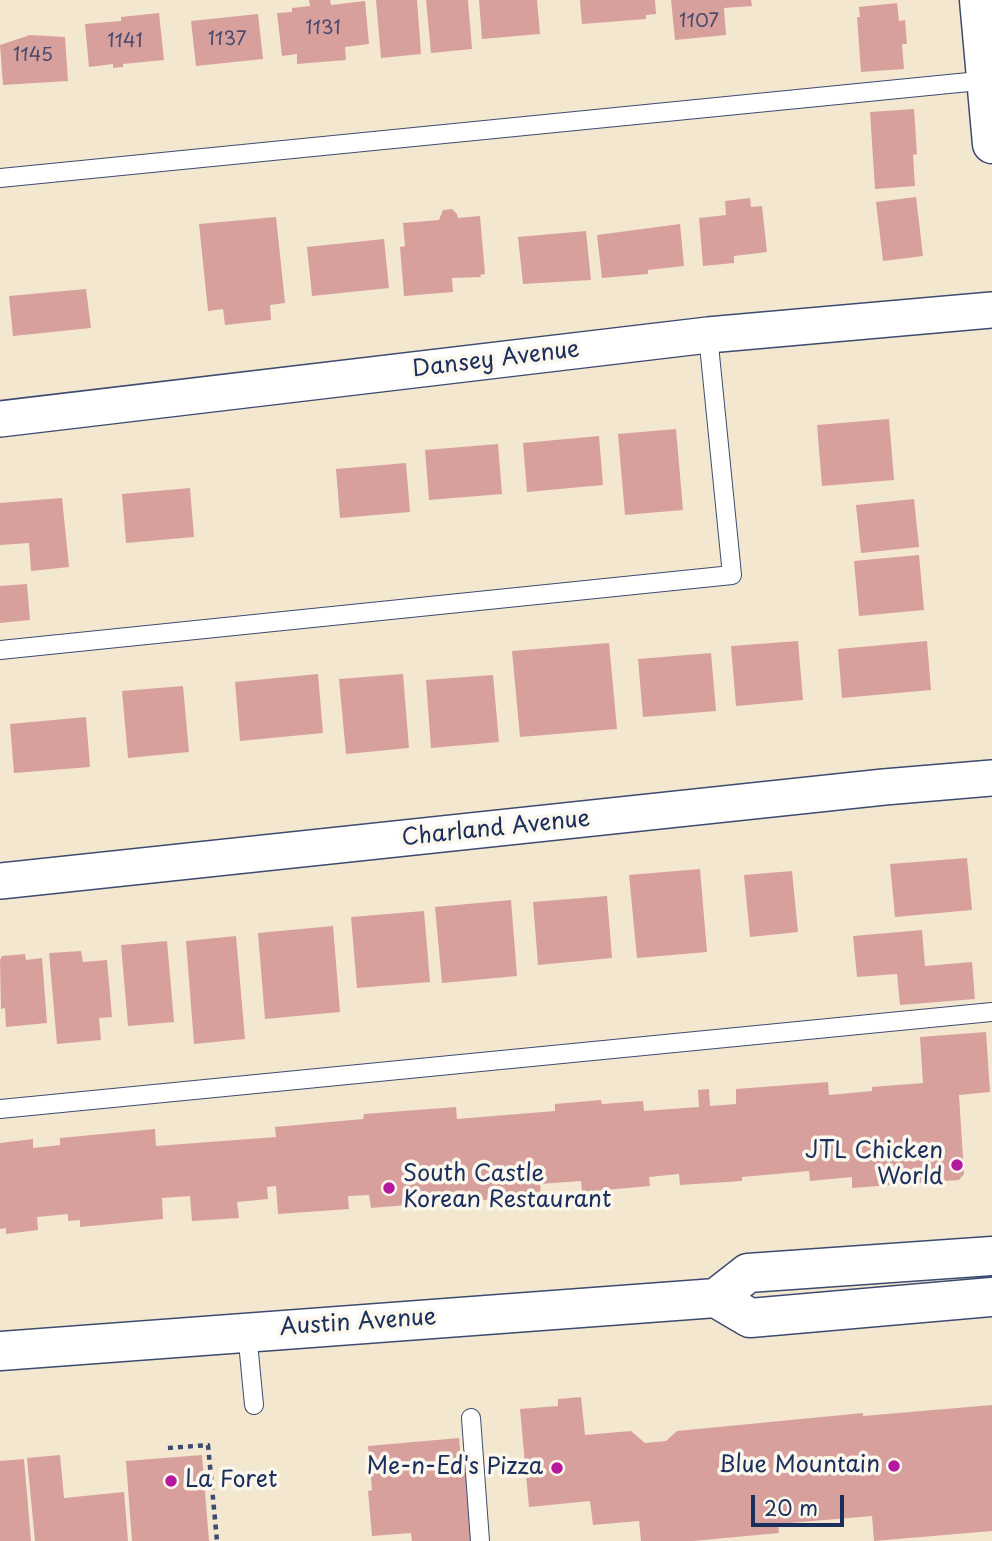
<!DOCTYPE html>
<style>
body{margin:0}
#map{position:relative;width:992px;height:1541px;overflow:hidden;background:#f4e7cf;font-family:"Playpen Sans",sans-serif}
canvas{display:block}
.scale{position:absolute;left:751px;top:1495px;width:93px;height:32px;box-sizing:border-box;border:4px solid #1b2f5e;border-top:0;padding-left:9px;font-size:21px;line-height:24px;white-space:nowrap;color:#1b2f5e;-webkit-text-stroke:5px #fbf7ec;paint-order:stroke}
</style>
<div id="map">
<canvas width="992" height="1541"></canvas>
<div class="scale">20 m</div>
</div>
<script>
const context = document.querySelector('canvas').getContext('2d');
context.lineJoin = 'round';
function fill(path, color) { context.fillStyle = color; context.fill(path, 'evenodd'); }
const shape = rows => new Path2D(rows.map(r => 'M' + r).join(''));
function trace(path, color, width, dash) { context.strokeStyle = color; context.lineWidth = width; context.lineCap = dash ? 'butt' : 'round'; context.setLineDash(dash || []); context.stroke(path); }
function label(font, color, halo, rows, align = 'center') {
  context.font = font + ' "Playpen Sans",sans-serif'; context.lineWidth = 7; context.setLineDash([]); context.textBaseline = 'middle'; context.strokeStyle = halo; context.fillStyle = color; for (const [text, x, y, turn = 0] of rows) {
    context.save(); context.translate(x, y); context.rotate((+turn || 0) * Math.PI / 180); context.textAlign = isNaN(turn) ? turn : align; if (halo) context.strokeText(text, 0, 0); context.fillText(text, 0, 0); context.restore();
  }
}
fill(shape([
 [309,0,330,0,331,5,365,1,369,44,345,47,346,60,297,64,297,54,282,56,277,13,292,12,292,8,310,6],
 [376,0,417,0,421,54,381,58],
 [426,0,468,0,472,49,431,53],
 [479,0,537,0,540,34,482,39],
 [580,0,655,0,656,14,646,15,646,19,582,24],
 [671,0,751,0,752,6,724,8,726,35,675,40],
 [897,3,899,21,905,20,907,44,902,44,904,69,861,72,857,17,860,17,859,7],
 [159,13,164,60,123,64,123,67,113,68,113,64,89,67,85,24,121,21,121,17],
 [258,14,263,59,196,66,191,21],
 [30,35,65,37,68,81,3,85,0,45],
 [914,109,917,154,913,155,915,186,875,189,870,112],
 [916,197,923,256,883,261,876,202],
 [750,198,751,207,762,206,767,252,734,256,734,263,703,266,699,218,726,215,725,201],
 [452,209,457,214,458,218,480,216,485,274,480,275,481,277,452,278,453,292,404,296,400,247,405,246,403,223,439,220,443,210],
 [276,217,285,303,270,305,271,320,225,325,223,309,208,311,199,224],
 [680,224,684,266,648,270,648,274,602,278,597,235],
 [586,231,591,280,523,284,518,237],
 [384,239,389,288,312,296,307,247],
 [86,289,91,328,13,336,9,296],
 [889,419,894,480,822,486,817,425],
 [676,429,683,510,625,515,618,434],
 [599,436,603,485,527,492,523,443],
 [498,444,502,494,429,500,425,450],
 [406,463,410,512,340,518,336,469],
 [190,488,194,537,126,543,122,494],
 [62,498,69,567,31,571,29,543,0,545,0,503],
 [914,499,919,547,861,553,856,505],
 [919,555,924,610,859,616,854,561],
 [27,584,30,620,0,623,0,586],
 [798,641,803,700,736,706,731,646],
 [927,641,931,690,842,698,838,649],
 [609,643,617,729,520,737,512,651],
 [711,653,716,711,643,717,638,659],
 [318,674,323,733,240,741,235,682],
 [403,674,409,748,346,754,339,679],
 [493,675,499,742,431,748,426,680],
 [183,686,189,752,128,758,122,691],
 [86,717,90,767,14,773,10,724],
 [967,858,972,910,895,917,890,864],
 [700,869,707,952,637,958,629,875],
 [792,871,798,932,750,937,744,875],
 [607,896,612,958,538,965,533,902],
 [511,900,517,976,442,983,435,907],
 [424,911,430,982,357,988,351,917],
 [333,926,340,1012,265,1019,258,933],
 [922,930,925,966,972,962,975,999,900,1005,897,974,857,977,853,936],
 [236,936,245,1039,194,1044,186,941],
 [167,941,174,1022,128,1026,121,945],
 [81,951,83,962,107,960,112,1017,99,1018,101,1040,57,1044,49,953],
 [25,954,26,960,42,958,47,1023,6,1027,5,1008,1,1009,0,960,2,956],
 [986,1032,990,1092,959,1095,964,1174,959,1180,852,1188,852,1177,810,1181,809,1171,742,1177,742,1181,680,1185,679,1174,649,1177,650,1186,582,1192,581,1181,540,1184,541,1195,464,1202,463,1191,441,1193,442,1202,371,1208,369,1195,348,1196,349,1209,278,1214,276,1186,267,1187,268,1199,237,1202,239,1218,192,1221,190,1196,162,1198,163,1219,80,1227,80,1220,68,1221,68,1214,37,1217,38,1230,6,1234,6,1228,0,1229,0,1143,33,1139,33,1148,60,1145,60,1138,155,1129,156,1146,276,1137,275,1127,363,1119,364,1114,456,1107,457,1119,555,1111,555,1104,601,1100,602,1104,643,1101,644,1111,699,1107,698,1090,709,1089,710,1106,736,1104,736,1089,828,1082,829,1095,872,1091,872,1087,923,1083,920,1037],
 [581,1397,585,1435,631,1431,645,1443,666,1441,677,1431,863,1413,863,1416,992,1405,992,1531,874,1541,872,1516,778,1524,779,1533,693,1541,641,1541,639,1521,593,1525,590,1501,529,1507,520,1409,558,1406,558,1399],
 [459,1438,461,1459,464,1459,471,1541,412,1541,411,1533,372,1536,368,1491,372,1490,368,1446],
 [60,1455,64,1498,124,1492,128,1541,35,1541,27,1458],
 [202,1455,209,1541,132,1541,126,1461],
 [24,1459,31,1541,0,1541,0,1461]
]), '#d8a09d');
const lane = shape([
 [0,178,989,80],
 [0,650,732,575,708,335],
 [0,1109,992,1012],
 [247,1332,254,1405],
 [471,1418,480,1541]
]);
const street = shape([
 [0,419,708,335,992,310],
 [0,881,884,787,992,778]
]);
const secondary = shape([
 [979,0,992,144],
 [716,1298,748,1273,992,1256],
 [0,1351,716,1298,750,1318,992,1297]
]);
trace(lane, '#3c4b6f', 20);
trace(street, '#3c4b6f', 38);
trace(secondary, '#3c4b6f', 41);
trace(shape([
 [168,1448,208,1445,217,1541]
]), '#3c4b6f', 4.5, [5, 5]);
trace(lane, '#fff', 18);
trace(street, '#fff', 35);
trace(secondary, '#fff', 38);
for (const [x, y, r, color] of [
 [957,1165,7,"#b5179e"],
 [389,1188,7,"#b5179e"],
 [894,1466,7,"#b5179e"],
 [557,1468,7,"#b5179e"],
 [171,1481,7,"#b5179e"]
]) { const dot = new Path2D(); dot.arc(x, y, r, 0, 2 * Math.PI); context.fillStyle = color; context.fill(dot); trace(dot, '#fbf7ec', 2.5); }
label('19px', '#4a4b6e', null, [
 ["1107",699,22],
 ["1131",323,29],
 ["1137",227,40],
 ["1141",125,42],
 ["1145",33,56]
]);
label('23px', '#1b2f5e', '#fbf7ec', [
 ["Dansey Avenue",496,360,-7],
 ["Charland Avenue",496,829,-6],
 ["Austin Avenue",358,1323,-4]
]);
label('23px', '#1b2f5e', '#fbf7ec', [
 ["JTL Chicken",943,1152],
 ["World",943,1178],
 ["South Castle",403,1175,"left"],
 ["Korean Restaurant",403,1201,"left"],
 ["Blue Mountain",880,1466],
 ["Me-n-Ed's Pizza",543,1468],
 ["La Foret",185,1481,"left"]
], 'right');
</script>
